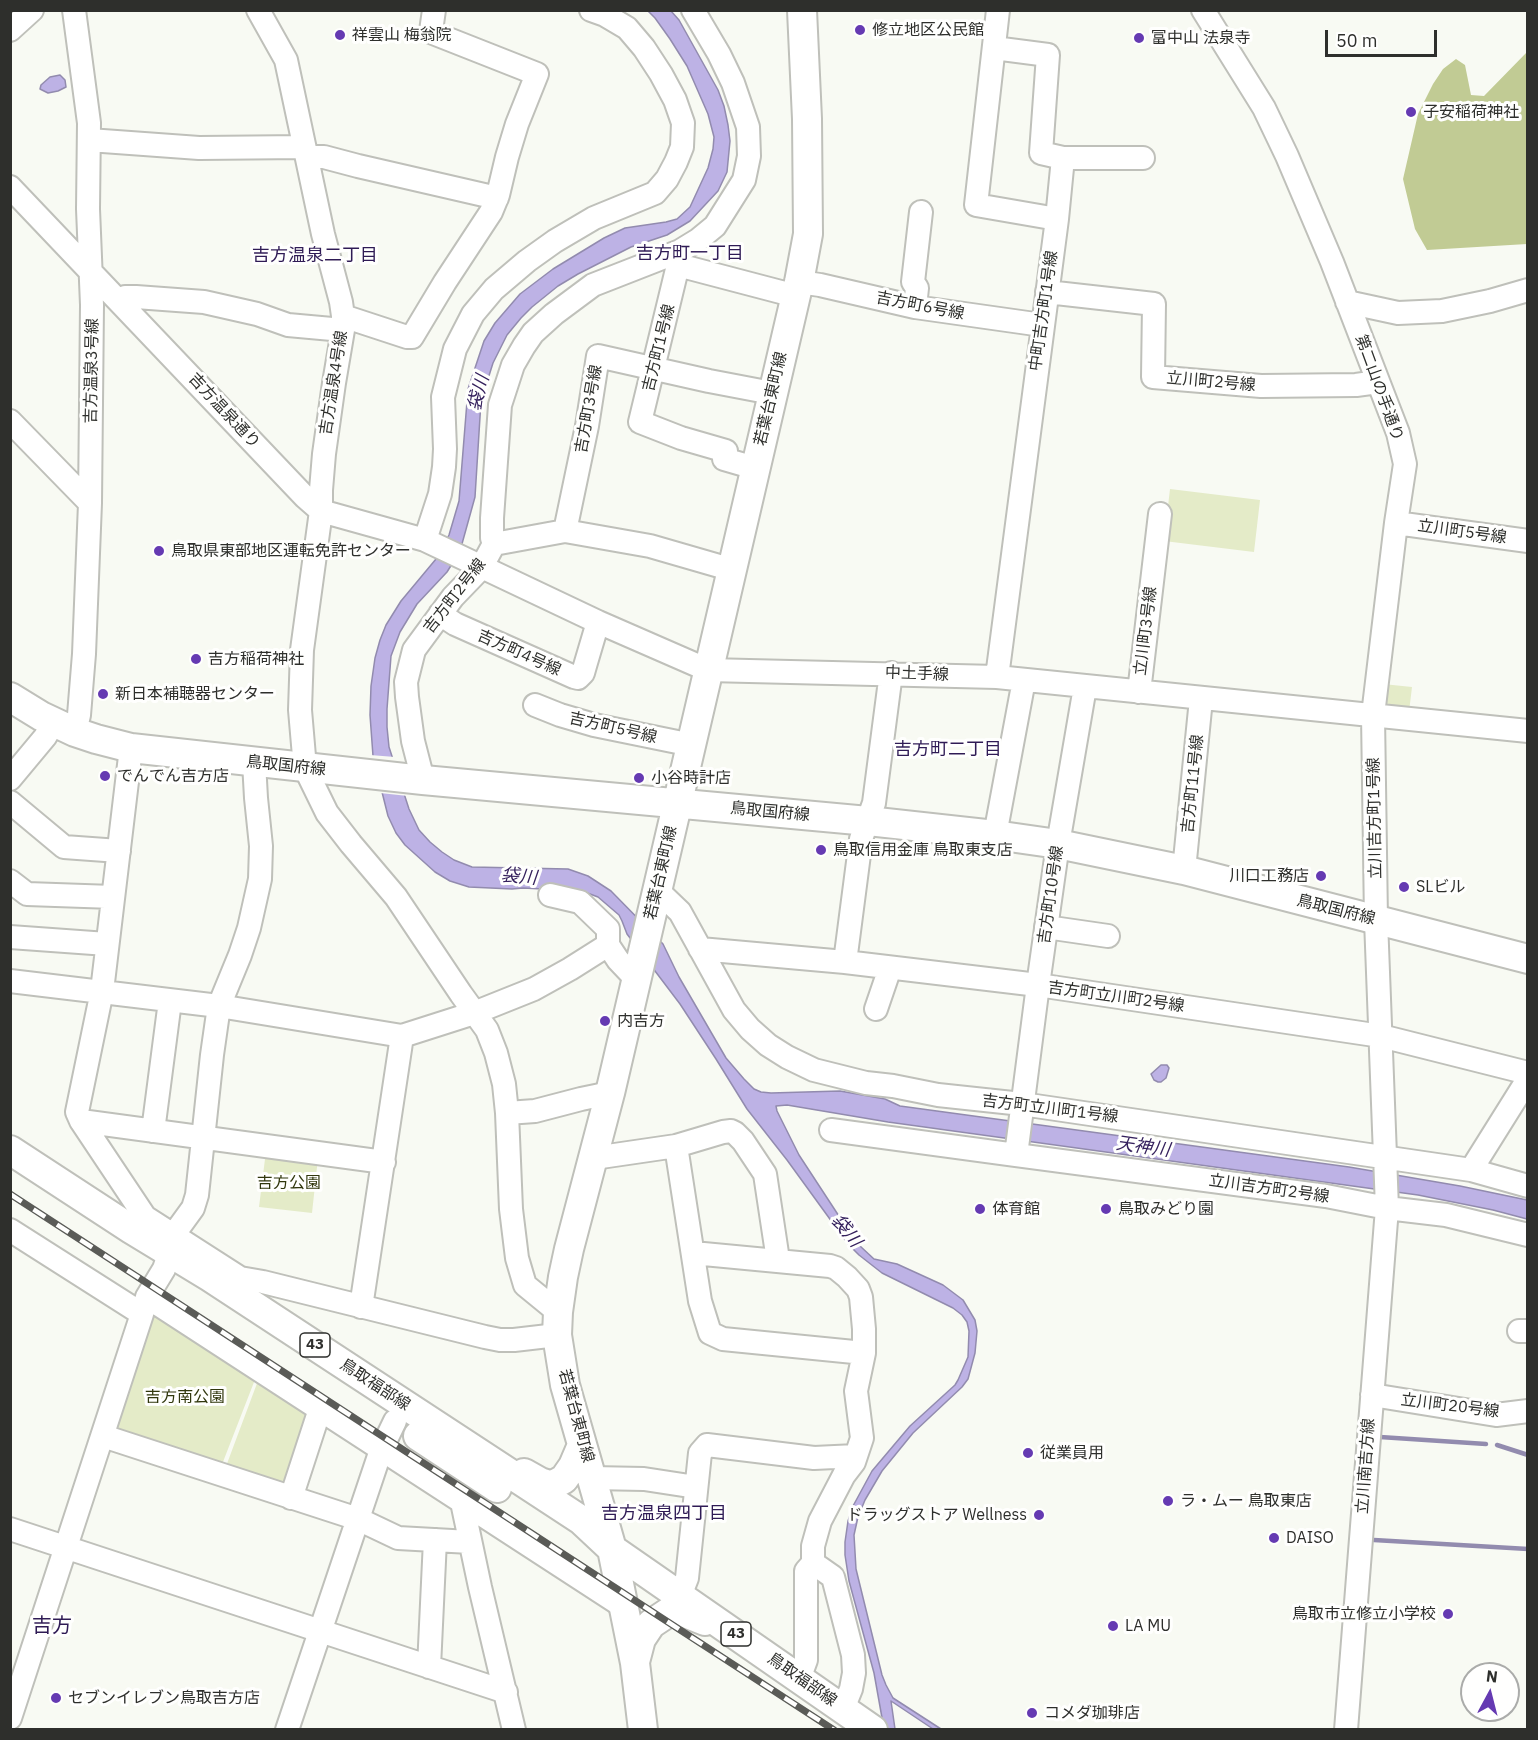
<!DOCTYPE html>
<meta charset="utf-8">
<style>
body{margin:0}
#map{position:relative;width:1538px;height:1740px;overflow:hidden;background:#f8faf3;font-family:"IBM Plex Sans",sans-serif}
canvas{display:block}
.frame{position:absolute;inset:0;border:12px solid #2e2f2c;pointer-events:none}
.north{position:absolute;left:1460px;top:1662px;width:60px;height:60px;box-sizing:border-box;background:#fffffe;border:2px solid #abacaa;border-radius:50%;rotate:7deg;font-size:16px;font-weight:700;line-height:24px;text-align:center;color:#2e2f2c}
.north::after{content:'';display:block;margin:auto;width:21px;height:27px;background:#653ab2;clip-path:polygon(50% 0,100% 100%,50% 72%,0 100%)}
.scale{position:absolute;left:1325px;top:30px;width:112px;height:27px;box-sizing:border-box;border:3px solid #2e2f2c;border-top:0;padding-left:8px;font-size:18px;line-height:21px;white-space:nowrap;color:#2e2f2c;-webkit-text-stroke:4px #fffffe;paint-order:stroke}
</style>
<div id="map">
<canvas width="1538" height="1740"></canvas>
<div class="frame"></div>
<div class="north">N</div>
<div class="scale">50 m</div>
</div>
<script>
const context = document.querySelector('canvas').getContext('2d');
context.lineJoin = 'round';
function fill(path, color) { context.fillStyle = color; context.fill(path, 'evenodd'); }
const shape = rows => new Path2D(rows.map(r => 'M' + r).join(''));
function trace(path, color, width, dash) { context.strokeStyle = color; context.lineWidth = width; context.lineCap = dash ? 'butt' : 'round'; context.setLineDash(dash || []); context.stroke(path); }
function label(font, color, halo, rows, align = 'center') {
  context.font = font + ' "IBM Plex Sans","Noto Sans JP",sans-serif'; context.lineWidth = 6; context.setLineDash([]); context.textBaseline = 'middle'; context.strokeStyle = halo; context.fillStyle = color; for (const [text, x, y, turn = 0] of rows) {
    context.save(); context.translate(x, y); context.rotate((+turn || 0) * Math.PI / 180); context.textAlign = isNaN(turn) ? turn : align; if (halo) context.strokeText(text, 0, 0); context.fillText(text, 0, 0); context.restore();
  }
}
fill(shape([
 [1170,489,1260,500,1254,552,1164,541],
 [1383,684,1412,687,1409,712,1389,709,1382,700],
 [266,1151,318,1158,312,1213,259,1207],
 [160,1315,256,1377,221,1467,121,1434,116,1427,152,1318],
 [259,1378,313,1413,288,1489,225,1469]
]), '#e4ebc8');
fill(shape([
 [1527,52,1527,244,1427,250,1415,229,1403,179,1418,114,1433,84,1443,69,1456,59,1465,65,1471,95,1484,96]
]), '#c1cb94');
const water = shape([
 [648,11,671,11,679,20,718,90,724,106,728,125,730,141,727,172,718,191,690,221,667,235,631,247,578,274,558,286,532,307,521,318,507,335,493,363,481,401,475,497,460,551,447,572,417,604,400,632,391,656,387,709,387,727,389,747,409,809,419,830,430,842,442,852,454,860,472,867,568,869,588,876,611,891,663,944,679,977,726,1058,744,1079,754,1089,761,1092,771,1093,840,1091,885,1099,900,1106,1349,1167,1460,1186,1527,1200,1527,1219,1493,1210,1418,1195,888,1122,787,1105,776,1106,777,1111,799,1155,852,1236,860,1246,874,1259,897,1264,943,1285,963,1300,975,1320,977,1331,975,1353,968,1379,962,1387,913,1433,882,1471,865,1500,858,1517,854,1535,856,1569,882,1675,886,1685,893,1698,941,1729,933,1729,891,1701,895,1729,884,1729,874,1673,849,1581,845,1555,845,1542,848,1521,853,1506,872,1471,910,1426,955,1385,958,1380,968,1357,969,1331,967,1322,962,1315,953,1308,882,1273,859,1255,848,1244,787,1160,747,1109,716,1059,680,1004,627,934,622,921,619,915,598,897,582,891,523,888,512,889,469,887,450,881,435,872,405,845,396,833,388,816,373,756,370,715,371,686,375,658,380,640,386,625,401,601,436,559,449,535,459,501,468,389,484,341,495,323,520,294,553,269,604,238,625,228,666,222,677,219,690,207,708,168,713,149,714,137,708,114,687,66,670,39,655,18,648,11],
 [60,75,65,80,66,87,58,91,48,93,40,89,41,85,50,77,60,75],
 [1161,1065,1167,1065,1169,1068,1166,1078,1161,1082,1158,1082,1154,1080,1151,1074,1161,1065]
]);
fill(water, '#bdb2e5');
trace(water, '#928bae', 1.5);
fill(shape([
 [370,755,395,757,408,796,380,793]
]), '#f8faf3');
trace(shape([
 [1380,1437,1486,1444],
 [1497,1445,1528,1455],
 [1374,1540,1528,1549]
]), '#928bae', 4.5);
const minor = shape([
 [74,10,89,123,88,209,92,305,90,503,84,654,79,715,75,732],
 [258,10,286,60,323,234,341,302,343,316,343,330,334,383,324,454,321,490,321,511,302,650,300,710,305,768,327,813,351,844,396,897,461,994,487,1030,496,1053,504,1084,507,1113,511,1209,517,1258,525,1285,558,1312],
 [1203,10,1264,108,1287,156,1332,262,1398,433,1405,464,1396,523,1373,715,1376,920,1387,1208,1346,1730],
 [10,30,32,10],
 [994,48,1048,55,1041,153,1063,158,1057,219],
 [89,140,199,148,304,147],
 [308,157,324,157,358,166,497,198],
 [1063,158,1143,158],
 [10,187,305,497,321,511,425,540,598,622,708,670,997,677,1528,731],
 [799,282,820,285,915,307,1042,325],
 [1047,292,1154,304,1153,377,1261,386,1356,385,1378,382],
 [118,300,125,297,136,297,204,302,257,314,288,325,343,330],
 [1347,302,1398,313,1442,311,1490,301,1528,290],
 [915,307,917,288,913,282,921,212],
 [343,316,407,337,412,337,445,282,491,212,498,195,507,157,517,124,537,74,433,33,431,31,434,10],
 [10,421,90,503],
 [755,468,724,459,726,451,681,438,640,422,678,265,796,296],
 [1396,523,1528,541],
 [565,531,587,426,598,356,709,381,772,393],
 [425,540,440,494,444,467,445,449,443,397,455,349,473,314,494,289,527,261,555,241,594,218,655,193,667,179,676,162,682,147,683,123,675,100,661,74,644,48,627,28,605,15,591,10],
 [494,544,492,538,492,518,500,405,513,365,524,346,533,333,554,314,593,285,680,251,698,240,715,226,744,180,749,156,748,127,733,83,719,54,693,10],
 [440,614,455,624,574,677,578,678,583,673,585,666,598,622],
 [997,677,1057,219,976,205,998,10],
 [1085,687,1058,844,1038,985,1016,1155,1326,1196,1387,1208,1446,1215,1528,1235],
 [1139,692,1160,514],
 [535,705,560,715,594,725,692,745],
 [131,748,102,991,77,1112,81,1121,145,1217,240,1278,263,1282,485,1337,500,1340,514,1340,557,1335],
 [10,779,45,737,54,722],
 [423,780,413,741,407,697,406,682,414,650,453,597,481,568,494,544,565,531,650,546,733,570],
 [10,802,64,847,119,851],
 [995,835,1024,680],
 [1184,870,1201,699],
 [10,881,27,894,113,897],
 [657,890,680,912,734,1010,750,1029,768,1045,787,1057,814,1070,866,1083,893,1086,938,1095,1022,1104,1471,1170,1528,1186],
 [550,895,580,902,608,929,608,945],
 [1046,927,1108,936],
 [10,937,107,944],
 [700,949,845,962,1038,985,1381,1036,1528,1073],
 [845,962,861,839,874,803,891,673],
 [10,981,219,1006,402,1036,474,1013,534,989,570,969,608,945,618,960,636,979],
 [876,1009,890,968],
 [507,1113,535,1111,581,1099,610,1093],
 [81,1121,384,1162],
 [831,1130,1016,1155],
 [153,1131,170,1001],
 [676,1146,700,1301,710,1333,723,1339,864,1353],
 [594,1158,676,1146,723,1132,731,1131,735,1133,743,1141,765,1174,778,1260],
 [1471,1170,1528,1079],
 [10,1230,142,1314,10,1718],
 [693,1253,830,1266,836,1268,847,1277,858,1289,861,1297,864,1329,864,1353,856,1391,862,1438,854,1462,844,1475,820,1521,813,1546,813,1563,806,1571,806,1660,799,1679],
 [147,1297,624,1607],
 [361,1307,402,1036],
 [142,1314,147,1297,164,1269,177,1230,193,1208,197,1195,212,1055,219,1006,240,955,249,928,260,879,261,846,256,798,254,762],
 [1519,1331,1528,1331],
 [1372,1395,1496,1415,1528,1411],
 [103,1436,358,1519,398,1538,470,1542],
 [592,1478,644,1479,696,1487],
 [291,1498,320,1409],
 [462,1502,480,1587,514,1730],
 [10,1529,506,1692],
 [813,1563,833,1577,853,1655,854,1673,851,1689,843,1709],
 [680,1596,687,1578,700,1453,707,1445,814,1458,856,1456],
 [429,1667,435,1540],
 [287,1730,381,1450,395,1421]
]);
const major = shape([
 [10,697,41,716,75,732,96,739,131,748,423,780,868,821,995,835,1058,844,1184,870,1528,959],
 [10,1150,131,1229,210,1277,581,1520,612,1549,873,1730],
 [418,1436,497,1488],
 [524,1473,540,1482,549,1485,557,1483,564,1479,573,1466,582,1445],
 [635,1662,641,1639,651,1624,669,1612,685,1613,705,1621],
 [643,1730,635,1663,612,1549,565,1385,557,1335,558,1312,563,1277,569,1249,610,1093,799,282,808,234,807,119,802,10]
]);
trace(minor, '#bfc0ba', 26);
trace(major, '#bfc0ba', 32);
trace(minor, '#fff', 22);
trace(major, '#fff', 28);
const rail = shape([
 [10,1194,834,1730]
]);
trace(rail, '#5a5b57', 7);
trace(rail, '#fffffe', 4.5, [14]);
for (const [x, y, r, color] of [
 [860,30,6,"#653ab2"],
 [340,35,6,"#653ab2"],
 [1139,38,6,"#653ab2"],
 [1411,112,6,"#653ab2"],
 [159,551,6,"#653ab2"],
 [196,659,6,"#653ab2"],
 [103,694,6,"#653ab2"],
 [105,776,6,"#653ab2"],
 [639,778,6,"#653ab2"],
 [821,850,6,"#653ab2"],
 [1321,876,6,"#653ab2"],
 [1404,887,6,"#653ab2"],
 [605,1021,6,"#653ab2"],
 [980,1209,6,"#653ab2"],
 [1106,1209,6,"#653ab2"],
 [1028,1453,6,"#653ab2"],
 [1168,1501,6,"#653ab2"],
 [1039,1515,6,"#653ab2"],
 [1274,1538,6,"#653ab2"],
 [1448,1614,6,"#653ab2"],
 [1113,1626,6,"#653ab2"],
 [56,1698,6,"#653ab2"],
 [1032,1713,6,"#653ab2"]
]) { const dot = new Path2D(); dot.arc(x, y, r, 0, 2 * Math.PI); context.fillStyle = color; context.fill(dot); trace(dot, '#fffffe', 2); }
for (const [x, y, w] of [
 [315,1345,30],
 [736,1634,30]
]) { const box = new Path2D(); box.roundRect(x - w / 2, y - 12, w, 24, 4.5); context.fillStyle = '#fffffe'; context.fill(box); trace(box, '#2e2f2c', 1.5); }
label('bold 15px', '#2e2f2c', null, [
 ["43",315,1345],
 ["43",736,1634]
]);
label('16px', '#2e2f2c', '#fffffe', [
 ["修立地区公民館",872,30],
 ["祥雲山 梅翁院",352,35],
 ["富中山 法泉寺",1151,38],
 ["子安稲荷神社",1423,112],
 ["鳥取県東部地区運転免許センター",171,551],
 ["吉方稲荷神社",208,659],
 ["新日本補聴器センター",115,694],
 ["でんでん吉方店",117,776],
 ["小谷時計店",651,778],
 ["鳥取信用金庫 鳥取東支店",833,850],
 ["川口工務店",1309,876,"right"],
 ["SLビル",1416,887],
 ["内吉方",617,1021],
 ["体育館",992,1209],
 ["鳥取みどり園",1118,1209],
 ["従業員用",1040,1453],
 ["ラ・ムー 鳥取東店",1180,1501],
 ["ドラッグストア Wellness",1027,1515,"right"],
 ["DAISO",1286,1538],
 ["鳥取市立修立小学校",1436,1614,"right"],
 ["LA MU",1125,1626],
 ["セブンイレブン鳥取吉方店",68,1698],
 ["コメダ珈琲店",1044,1713]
], 'left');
label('16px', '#2e2f2c', '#fffffe', [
 ["吉方町6号線",920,306,11],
 ["中町吉方町1号線",1044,311,-82],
 ["吉方町1号線",659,348,-76],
 ["吉方温泉3号線",92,371,-89],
 ["立川町2号線",1211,382,5],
 ["吉方温泉4号線",334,383,-81],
 ["第二山の手通り",1379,388,70],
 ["若葉台東町線",771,399,-77],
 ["吉方町3号線",589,409,-80],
 ["吉方温泉通り",224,411,47],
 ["立川町5号線",1462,532,8],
 ["吉方町2号線",455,596,-52],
 ["立川町3号線",1146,631,-83],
 ["吉方町4号線",519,653,24],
 ["中土手線",917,674,2],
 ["吉方町5号線",613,728,13],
 ["鳥取国府線",286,766,6],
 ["吉方町11号線",1193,784,-84],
 ["鳥取国府線",770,812,5],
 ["立川吉方町1号線",1375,818,-91],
 ["若葉台東町線",661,873,-77],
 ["吉方町10号線",1051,895,-82],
 ["鳥取国府線",1336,910,14],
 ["吉方町立川町2号線",1116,997,8],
 ["吉方町立川町1号線",1050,1109,7],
 ["立川吉方町2号線",1269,1189,8],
 ["鳥取福部線",375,1385,33],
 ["立川町20号線",1450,1406,7],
 ["若葉台東町線",576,1416,75],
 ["立川南吉方線",1366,1466,-86],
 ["鳥取福部線",802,1680,35]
]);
label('16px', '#31370d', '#fffffe', [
 ["吉方公園",289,1183],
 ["吉方南公園",185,1397]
]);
label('18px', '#2f1b55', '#fffffe', [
 ["吉方町一丁目",690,254],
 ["吉方温泉二丁目",315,256],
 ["吉方町二丁目",948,750],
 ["吉方温泉四丁目",664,1514]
]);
label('italic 18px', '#35215d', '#fffffe', [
 ["袋川",479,393,-75],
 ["袋川",519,877,5],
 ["天神川",1143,1147,8],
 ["袋川",846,1231,51]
]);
label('20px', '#2f1b55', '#fffffe', [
 ["吉方",52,1626]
]);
</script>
